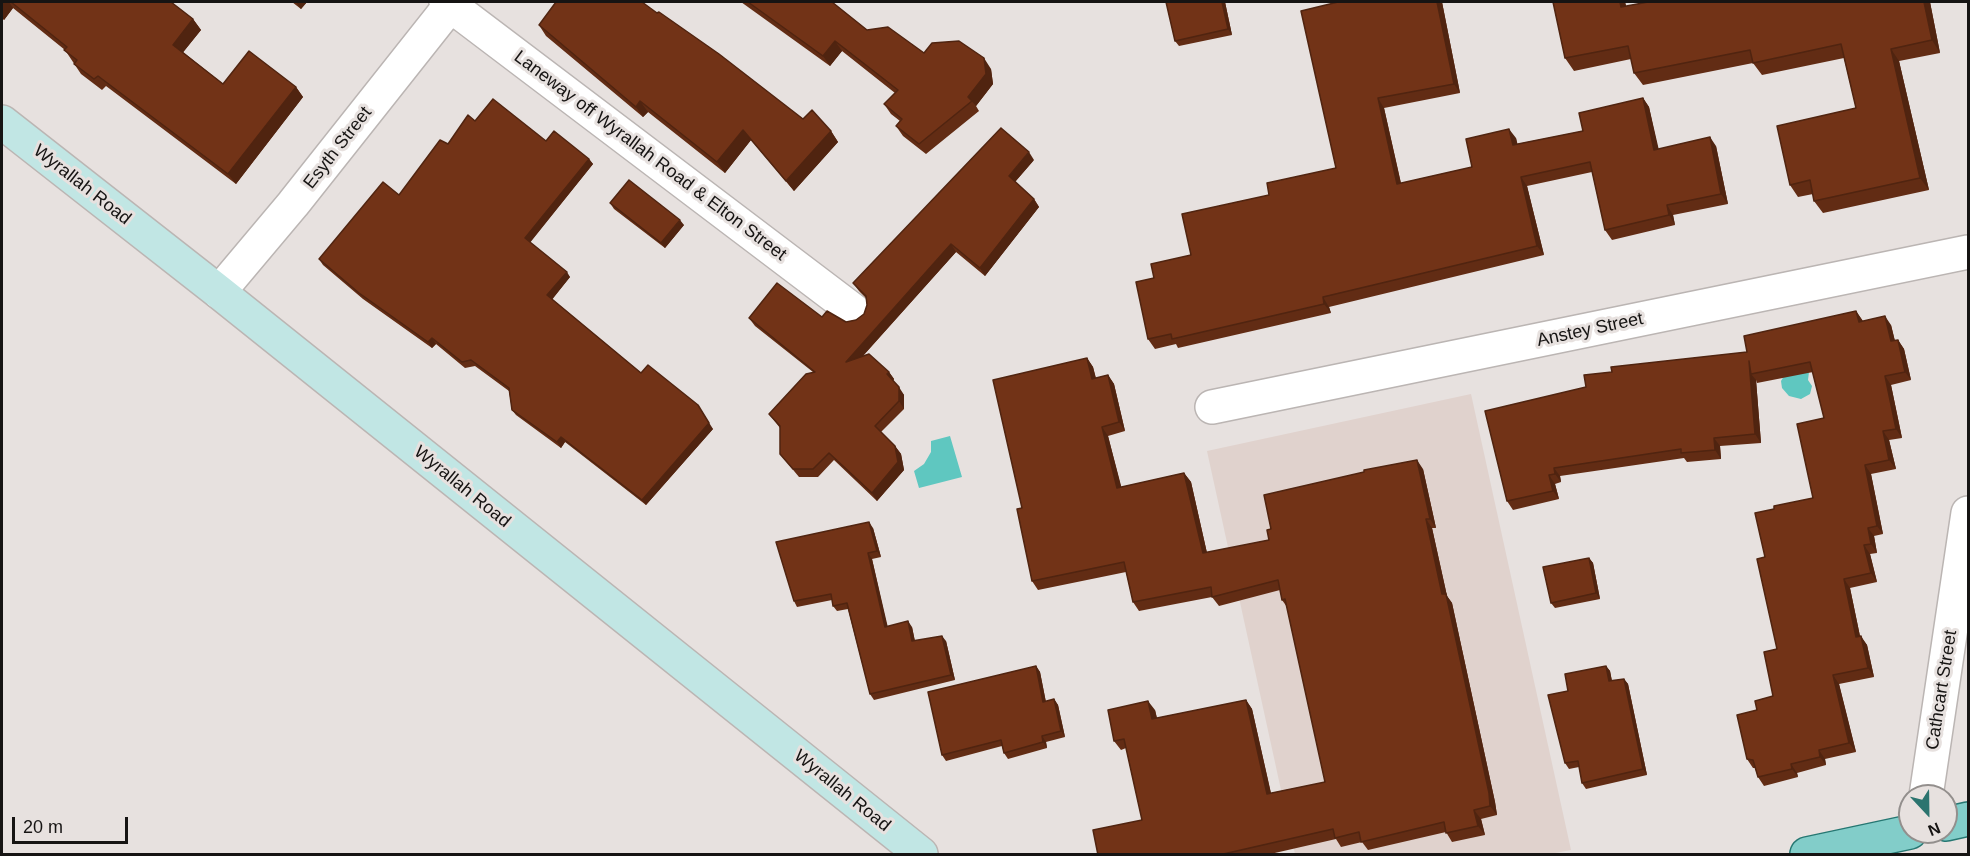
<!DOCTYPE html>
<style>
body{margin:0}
#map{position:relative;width:1970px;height:856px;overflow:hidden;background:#e7e1df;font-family:Arial,sans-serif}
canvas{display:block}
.frame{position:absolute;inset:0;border:3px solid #161413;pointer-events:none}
.north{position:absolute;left:1898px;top:784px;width:60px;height:60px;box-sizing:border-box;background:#e7e1df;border:2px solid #938f8d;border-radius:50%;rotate:158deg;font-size:16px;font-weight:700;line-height:24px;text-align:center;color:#161413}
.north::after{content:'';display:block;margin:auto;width:21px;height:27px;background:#2b746f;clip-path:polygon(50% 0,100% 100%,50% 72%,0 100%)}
.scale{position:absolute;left:12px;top:817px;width:116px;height:27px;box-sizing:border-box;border:3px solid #161413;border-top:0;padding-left:8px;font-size:18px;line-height:21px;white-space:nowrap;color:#161413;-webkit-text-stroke:4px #e7e1df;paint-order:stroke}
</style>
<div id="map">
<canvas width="1970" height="856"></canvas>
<div class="frame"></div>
<div class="north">N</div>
<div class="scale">20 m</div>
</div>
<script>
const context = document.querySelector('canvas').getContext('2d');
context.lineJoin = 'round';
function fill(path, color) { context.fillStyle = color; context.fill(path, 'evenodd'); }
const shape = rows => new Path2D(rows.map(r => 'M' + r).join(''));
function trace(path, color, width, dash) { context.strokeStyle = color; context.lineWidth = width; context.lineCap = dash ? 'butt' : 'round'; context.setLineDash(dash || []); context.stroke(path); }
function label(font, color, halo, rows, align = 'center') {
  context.font = font + ' Arial,sans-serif'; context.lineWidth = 6; context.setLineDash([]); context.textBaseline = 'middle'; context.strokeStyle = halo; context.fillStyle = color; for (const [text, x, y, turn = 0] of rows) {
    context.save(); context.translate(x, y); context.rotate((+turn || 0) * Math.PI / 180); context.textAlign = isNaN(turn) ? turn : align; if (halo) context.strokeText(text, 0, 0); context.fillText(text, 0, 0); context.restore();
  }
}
fill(shape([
 [1471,394,1571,850,1550,854,1295,854,1207,451]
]), '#e0d2cd');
fill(shape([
 [1809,372,1808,380,1812,386,1810,394,1801,399,1789,396,1782,388,1781,381,1784,376],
 [950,436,962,477,919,488,914,471,924,464,931,452,931,441]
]), '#5fc7c0');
const street = shape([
 [446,2,854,311],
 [219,292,293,204,453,2],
 [1212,407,1968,252],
 [1926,796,1968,513]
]);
const secondary = shape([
 [2,122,219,292,921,854]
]);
const primary = shape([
 [1946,824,1968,819],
 [1807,854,1910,832]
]);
trace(street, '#bbb5b3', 36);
trace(secondary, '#bbb5b3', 36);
trace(primary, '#267772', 36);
trace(street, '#fff', 33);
trace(secondary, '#c1e6e4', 33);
trace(primary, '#82cdc9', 33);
fill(shape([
 [2,2,171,2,193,19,201,30,183,52,223,84,296,87,303,97,236,184,106,86,102,90,81,74,65,50,13,8,4,20,2,18],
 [292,2,307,2,301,9],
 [741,2,832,2,867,30,924,53,991,69,993,84,976,106,979,111,926,154,903,136,896,126,900,121,891,114,884,104,895,93,842,51,830,66],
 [1166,2,1225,2,1232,35,1179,46,1175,41],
 [1338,2,1442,2,1460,93,1384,108,1401,183,1472,167,1516,138,1517,144,1583,131,1643,98,1649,107,1658,149,1716,146,1728,204,1673,215,1675,225,1612,240,1605,230,1592,172,1527,186,1544,255,1329,307,1331,313,1178,348,1176,344,1155,349,1148,339,1154,278,1336,168],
 [1553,2,1625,2,1626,6,1930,2,1940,53,1899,61,1929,190,1823,213,1814,201,1813,194,1798,197,1790,185,1856,108,1844,58,1762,75,1753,63,1643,85,1634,73,1631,59,1574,71,1565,58],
 [657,13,803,119,831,131,838,142,794,191,751,140,725,173,648,112,643,117,546,36,539,25],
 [475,121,546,141,589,159,593,164,530,242,570,277,552,299,641,373,713,429,646,505,565,442,561,448,516,415,512,410,509,391,475,366,465,368,436,344,432,348,363,299,323,265,319,259,399,195,448,144],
 [1034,160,1015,182,1034,199,1039,207,985,276,956,252,863,356,889,372,894,379,893,381,904,395,904,409,881,432,895,446,901,454,904,470,877,501,834,460,818,477,799,477,780,454,780,428,769,414,813,372,755,326,749,318,822,317,846,322,856,320,864,314,867,305,866,298,859,291,853,283],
 [610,203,684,225,665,248,614,209],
 [1856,311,1863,321,1891,325,1895,341,1898,340,1904,349,1911,380,1891,385,1902,438,1889,440,1896,469,1871,474,1883,534,1874,536,1877,553,1870,554,1877,582,1850,588,1860,636,1867,645,1874,677,1839,684,1856,752,1825,759,1826,765,1797,773,1798,777,1764,786,1758,777,1755,768,1753,768,1747,759,1757,710,1773,696,1777,649,1765,557,1774,509,1813,498,1824,418,1813,372,1757,383,1756,380,1761,443,1720,446,1721,459,1687,462,1684,458,1560,476,1561,482,1555,484,1559,499,1513,510,1507,501,1485,411,1747,352],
 [1087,358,1093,367,1096,378,1108,375,1114,384,1125,431,1108,436,1121,487,1184,473,1191,482,1207,553,1269,540,1271,529,1423,469,1436,528,1432,528,1447,596,1452,603,1495,802,1497,815,1481,819,1485,835,1452,842,1446,832,1368,850,1362,842,1341,847,1336,839,1266,855,1098,855,1142,820,1126,748,1121,750,1114,741,1155,710,1157,718,1246,700,1252,709,1271,793,1325,782,1287,607,1282,600,1280,590,1219,606,1212,597,1139,611,1133,602,1126,572,1038,590,1032,581,1022,508],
 [873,528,881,557,872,559,887,626,912,627,915,641,946,641,955,680,874,700,870,694,848,609,837,611,833,606,832,600,797,607,794,601],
 [1589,558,1593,563,1600,599,1555,608,1551,603],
 [1036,666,1040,672,1046,702,1054,699,1058,705,1065,737,1046,742,1047,748,1008,759,1004,753,1002,746,946,761,942,755],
 [1606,666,1610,671,1612,681,1624,679,1628,684,1647,775,1586,789,1582,783,1579,767,1569,769,1565,763,1568,691]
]), '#622c14');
fill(shape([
 [2,2,9,2,13,8,4,20,2,16],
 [296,2,307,2,301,9],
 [1222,2,1225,2,1232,35,1228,29],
 [1437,2,1442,2,1460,93,1454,84],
 [1620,2,1625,2,1630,20,1621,7],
 [1924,2,1930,2,1940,53,1932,40],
 [193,19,201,30,181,55,173,45],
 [835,41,842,51,830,66,823,56],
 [1891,49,1899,61,1929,190,1920,178],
 [984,58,991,69,993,84,976,106,968,97],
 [296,87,303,97,236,184,228,174],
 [1378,98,1384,108,1403,193,1397,184],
 [1643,98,1649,107,1661,159,1654,150],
 [640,101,648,112,643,117,636,107],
 [1509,129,1516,138,1520,154,1513,145],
 [743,130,751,140,725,173,717,162],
 [831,131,838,142,794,191,786,181],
 [1710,137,1716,146,1728,204,1721,194],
 [1029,152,1034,160,1014,183,1009,176],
 [589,159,593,164,529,244,525,238],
 [1521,177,1527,186,1544,255,1537,246],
 [1034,199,1039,207,985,276,980,268],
 [1667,205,1673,215,1675,225,1669,215],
 [680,220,684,225,665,248,661,243],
 [951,244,956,252,851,369,846,362],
 [567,272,570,277,551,301,547,295],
 [1323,297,1329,307,1331,313,1324,304],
 [1856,311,1862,320,1865,331,1859,322],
 [1885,316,1891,325,1897,350,1891,341],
 [432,338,436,344,432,348,428,342],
 [1898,340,1904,349,1911,380,1905,372],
 [1087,358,1093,367,1098,388,1092,379],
 [1749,361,1751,374,1756,380,1761,443,1755,434],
 [889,372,894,379,892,382,887,374],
 [1108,375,1114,384,1125,431,1119,422],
 [1885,376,1891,385,1902,438,1896,429],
 [899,387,904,395,904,409,899,401],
 [698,405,713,429,646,505,642,500],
 [1102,427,1108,436,1124,497,1117,488],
 [1883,431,1889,440,1896,469,1889,460],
 [561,437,565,442,561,448,557,442],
 [1714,438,1720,446,1721,459,1715,450],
 [895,446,901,454,904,470,877,501,872,493],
 [1417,460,1423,469,1436,528,1430,519],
 [1865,465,1871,474,1883,534,1877,526],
 [1554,468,1560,476,1561,482,1555,474],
 [1184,473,1191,482,1209,562,1203,553],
 [1549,475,1555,484,1559,499,1553,491],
 [1426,519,1432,528,1447,596,1452,603,1495,802,1497,815,1490,806],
 [869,522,873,528,881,557,877,551],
 [1868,528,1874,536,1877,553,1871,544],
 [1864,545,1870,554,1877,582,1871,573],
 [868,553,872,559,889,632,885,627],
 [1589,558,1593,563,1600,599,1596,593],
 [1844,579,1850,588,1862,646,1856,637],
 [908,621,912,627,916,647,912,641],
 [942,636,946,641,955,680,951,675],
 [1861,636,1867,645,1874,677,1868,668],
 [1036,666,1040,672,1047,708,1043,702],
 [1606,666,1610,671,1613,687,1609,681],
 [1833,675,1839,684,1856,752,1849,743],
 [1624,679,1628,684,1647,775,1643,769],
 [1054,699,1058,705,1065,737,1061,731],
 [1246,700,1252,709,1273,803,1267,794],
 [1148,701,1155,710,1159,728,1152,719],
 [1042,736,1046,742,1047,748,1043,742],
 [1819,750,1825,759,1826,765,1820,757],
 [1791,764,1797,773,1798,777,1792,769],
 [1474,810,1481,819,1485,835,1478,826]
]), '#502410');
const building = shape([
 [11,2,171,2,193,19,173,45,223,84,249,51,296,87,228,174,98,76,94,79,74,64,77,60,64,50,67,47,11,2],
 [556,2,642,2,657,13,659,12,719,54,803,119,812,110,831,131,786,181,743,130,717,162,640,101,636,107,539,25,556,2],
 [748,2,832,2,867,30,888,27,924,53,932,43,959,41,984,58,986,74,968,97,972,101,919,144,896,126,902,119,884,104,898,90,835,41,823,56,748,2],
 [1166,2,1222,2,1228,29,1175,41,1166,2],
 [1338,2,1437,2,1454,84,1378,98,1397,184,1472,167,1466,139,1509,129,1513,145,1583,131,1579,113,1643,98,1654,150,1710,137,1721,194,1667,205,1669,215,1605,230,1590,162,1521,177,1537,246,1323,297,1324,304,1172,339,1171,334,1148,339,1136,282,1154,278,1151,264,1191,255,1182,214,1269,195,1267,183,1336,168,1301,11,1338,2],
 [1553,2,1620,2,1621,7,1648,2,1924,2,1932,40,1891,49,1920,178,1814,201,1810,180,1790,185,1777,126,1856,108,1841,44,1753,63,1750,50,1634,73,1628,46,1565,58,1553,2],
 [493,99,546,141,554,131,589,159,525,238,567,272,547,295,641,373,648,365,698,405,709,423,642,500,561,437,557,442,512,410,509,388,471,360,462,362,432,338,428,342,359,293,319,259,383,182,399,195,440,140,448,144,468,115,475,121,493,99],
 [1001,128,1029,152,1009,176,1034,199,980,268,951,244,846,362,869,354,889,372,887,374,899,387,899,401,875,426,895,446,898,462,872,493,829,453,813,469,793,469,780,454,780,426,769,414,806,374,815,372,749,318,777,283,822,317,827,311,846,322,856,320,864,314,867,305,866,296,853,283,1001,128],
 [629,180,680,220,661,243,610,203,629,180],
 [1856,311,1859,322,1885,316,1891,341,1898,340,1905,372,1885,376,1896,429,1883,431,1889,460,1865,465,1877,526,1868,528,1871,544,1864,545,1871,573,1844,579,1856,637,1861,636,1868,668,1833,675,1849,743,1819,750,1820,757,1791,764,1792,769,1758,777,1753,760,1747,759,1737,715,1757,710,1755,701,1773,696,1764,652,1777,649,1757,559,1765,557,1755,513,1774,509,1774,506,1813,498,1797,424,1824,418,1810,362,1751,374,1749,361,1755,434,1714,438,1715,450,1681,453,1681,449,1554,468,1555,474,1549,475,1553,491,1507,501,1485,411,1586,387,1584,375,1612,372,1611,367,1747,352,1744,336,1856,311],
 [1087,358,1092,379,1108,375,1119,422,1102,427,1117,488,1184,473,1203,553,1269,540,1267,530,1271,529,1264,495,1364,472,1364,470,1417,460,1430,519,1426,519,1442,594,1446,594,1489,793,1490,806,1474,810,1478,826,1446,833,1444,822,1361,842,1359,832,1335,838,1333,829,1219,855,1098,855,1093,830,1142,820,1124,739,1114,741,1108,710,1148,701,1152,719,1246,700,1267,794,1325,782,1285,599,1282,600,1278,580,1212,597,1211,587,1133,602,1124,562,1032,581,1017,509,1022,508,993,380,1087,358],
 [869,522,877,551,868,553,885,627,908,621,912,641,942,636,951,675,870,694,847,603,833,606,831,594,794,601,776,542,869,522],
 [1589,558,1596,593,1551,603,1543,567,1589,558],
 [1036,666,1043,702,1054,699,1061,731,1042,736,1043,742,1004,753,1001,740,942,755,928,692,1036,666],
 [1606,666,1609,681,1624,679,1643,769,1582,783,1578,761,1565,763,1548,695,1568,691,1565,674,1606,666]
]);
fill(building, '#723317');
trace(building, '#502410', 1.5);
label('18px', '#161413', '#e7e1df', [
 ["Esyth Street",338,148,-52],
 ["Laneway off Wyrallah Road & Elton Street",650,156,37],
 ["Wyrallah Road",82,185,38],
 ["Anstey Street",1590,330,-12],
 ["Wyrallah Road",462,487,39],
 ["Cathcart Street",1942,690,-81],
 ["Wyrallah Road",842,791,39]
]);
</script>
